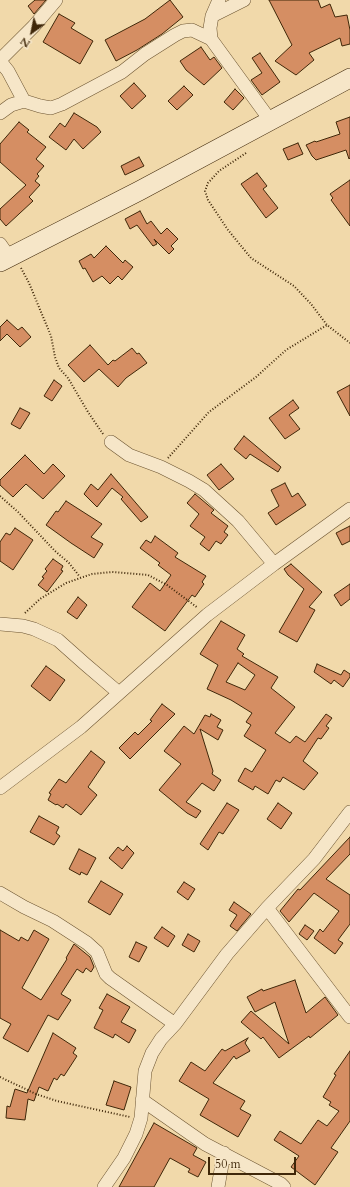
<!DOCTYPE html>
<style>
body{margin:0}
#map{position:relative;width:350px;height:1187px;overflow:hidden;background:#f1d9aa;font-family:Cardo,serif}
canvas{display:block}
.north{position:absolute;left:12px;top:12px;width:40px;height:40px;-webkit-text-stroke:3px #f6e6c8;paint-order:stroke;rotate:213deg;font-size:11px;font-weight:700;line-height:16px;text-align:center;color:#3f2709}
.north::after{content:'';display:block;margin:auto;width:14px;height:18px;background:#3f2709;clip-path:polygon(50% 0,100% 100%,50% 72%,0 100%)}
.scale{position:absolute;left:208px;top:1157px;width:88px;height:18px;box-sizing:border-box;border:2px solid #3f2709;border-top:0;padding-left:5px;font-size:12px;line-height:14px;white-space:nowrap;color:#3f2709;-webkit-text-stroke:3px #f6e6c8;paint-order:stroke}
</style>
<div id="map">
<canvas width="350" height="1187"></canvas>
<div class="north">N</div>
<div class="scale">50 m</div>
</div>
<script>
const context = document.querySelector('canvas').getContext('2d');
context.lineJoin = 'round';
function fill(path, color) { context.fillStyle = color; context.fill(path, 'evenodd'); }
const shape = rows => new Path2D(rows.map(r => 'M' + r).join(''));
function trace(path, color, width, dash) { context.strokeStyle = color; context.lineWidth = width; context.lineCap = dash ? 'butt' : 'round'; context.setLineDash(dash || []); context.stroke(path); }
const building = shape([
 [35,0,46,0,34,14,28,6,35,0],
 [170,0,183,17,162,34,137,50,116,61,105,40,145,19,170,0],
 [269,0,318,0,321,8,330,4,335,17,347,15,350,30,350,44,342,46,340,38,309,53,314,60,296,75,275,61,292,45,269,0],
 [59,14,75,23,71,28,93,41,80,64,43,42,59,14],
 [201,47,210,60,214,57,222,68,204,85,186,70,180,61,201,47],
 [260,53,280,82,262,95,251,80,262,73,252,58,260,53],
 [134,83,146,96,132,109,120,96,134,83],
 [184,86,193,95,177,110,168,101,184,86],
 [235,89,244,98,233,110,224,102,235,89],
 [74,113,97,127,101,132,83,149,74,139,66,150,49,137,60,123,65,127,74,113],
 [350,117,350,158,349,159,346,150,316,160,312,156,306,145,315,141,316,142,340,134,336,122,350,117],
 [19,122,29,130,27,132,46,147,36,159,44,166,37,174,39,176,35,181,40,185,29,197,33,201,6,226,0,219,0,209,26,185,0,162,0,144,19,122],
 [298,143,303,154,288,160,283,149,298,143],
 [139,157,144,166,125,175,121,166,139,157],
 [257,173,267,186,263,189,278,208,266,218,241,184,257,173],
 [350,180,350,226,331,200,333,198,330,194,350,180],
 [140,211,147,224,151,221,161,234,167,228,178,239,171,246,174,249,169,254,154,239,157,244,153,246,137,225,130,229,125,219,140,211],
 [106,246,123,263,125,260,133,267,122,280,118,276,110,284,102,276,93,282,85,268,83,269,79,261,91,254,94,258,106,246],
 [7,320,18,330,22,327,31,337,20,347,7,334,0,341,0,327,7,320],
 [90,345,108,365,113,360,115,361,132,348,137,354,139,353,147,363,126,378,118,387,99,369,84,382,68,365,90,345],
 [54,380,62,386,52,401,44,396,54,380],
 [350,385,350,416,337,392,350,385],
 [293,400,299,408,289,415,300,429,285,439,269,418,293,400],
 [20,408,30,413,20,429,11,424,20,408],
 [244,436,281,467,278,472,250,454,246,459,234,449,244,436],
 [25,455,44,474,53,464,65,476,43,499,26,484,13,497,0,485,0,480,25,455],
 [221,464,234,479,219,490,207,475,221,464],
 [111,474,148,517,141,522,121,499,123,497,112,488,97,507,84,494,91,484,98,490,111,474],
 [285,483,292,497,298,493,306,505,276,525,268,513,279,506,271,490,285,483],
 [195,494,214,510,211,513,228,526,224,532,228,535,221,544,216,541,209,551,200,544,205,537,190,526,199,514,187,503,195,494],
 [66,501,102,524,91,537,103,544,94,558,71,543,46,525,56,511,58,512,66,501],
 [350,526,350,541,342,545,336,533,350,526],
 [15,528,33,540,13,570,0,561,0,542,6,533,10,535,15,528],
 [155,536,178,553,175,557,206,576,202,582,204,584,195,597,192,595,165,631,132,607,150,583,160,591,171,575,158,565,160,563,140,548,146,540,151,543,155,536],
 [53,559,63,566,61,570,63,571,47,592,38,585,44,578,42,577,47,571,45,569,53,559],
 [291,564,322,592,309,607,315,610,297,642,279,632,304,589,288,575,284,569,291,564],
 [350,584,350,599,341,606,334,595,350,584],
 [78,597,87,605,77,619,67,612,78,597],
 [221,621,245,635,237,649,244,654,242,656,278,677,271,688,295,707,275,733,290,743,296,736,305,742,326,714,332,718,326,726,329,728,321,739,318,738,303,761,318,773,304,790,283,777,280,782,276,780,268,794,255,786,253,790,238,781,245,768,252,772,266,750,244,736,251,725,246,722,252,713,231,700,207,689,218,665,200,654,221,621],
 [238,663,255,675,245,690,226,682,238,663],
 [317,664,341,675,344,670,350,674,350,677,343,687,334,680,331,684,314,672,317,664],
 [46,666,65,680,50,701,31,686,46,666],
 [162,704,175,714,130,759,119,748,135,732,138,735,152,721,150,720,162,704],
 [211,714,221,720,217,727,223,730,218,740,200,729,213,771,212,774,221,780,214,791,202,783,186,802,201,811,196,818,187,813,159,790,181,764,164,751,184,726,194,734,205,715,210,717,211,714],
 [91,751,105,762,88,787,97,795,81,815,66,804,63,808,57,804,56,805,48,800,51,794,49,793,59,779,66,783,91,751],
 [227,803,239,810,223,834,219,832,208,850,200,844,227,803],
 [278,803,292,813,281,829,267,819,278,803],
 [39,816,59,827,56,833,60,836,54,845,30,832,39,816],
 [350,837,350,854,326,879,350,895,350,924,338,940,343,943,335,954,314,938,320,929,323,932,339,911,314,893,289,922,280,911,298,889,300,890,350,837],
 [127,846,134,853,122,869,109,858,118,847,123,851,127,846],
 [79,849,96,858,87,875,81,872,80,875,69,869,79,849],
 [101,881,123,894,110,915,88,902,101,881],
 [184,882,195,889,188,900,177,892,184,882],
 [234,902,251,914,237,931,230,926,237,915,229,910,234,902],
 [305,925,314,931,307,940,299,934,305,925],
 [162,927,175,936,168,947,154,938,162,927],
 [0,930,19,941,21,937,28,941,34,930,49,939,22,988,41,1000,67,959,66,958,74,944,90,957,94,967,91,972,86,968,83,973,77,969,61,994,71,1000,58,1020,48,1015,28,1052,3,1038,11,1024,0,1018,0,930],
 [188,934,200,941,194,952,182,945,188,934],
 [136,942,147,947,139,962,129,957,136,942],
 [295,980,306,1013,325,997,338,1015,310,1038,309,1036,279,1058,263,1037,261,1039,241,1022,251,1011,289,1044,275,1002,255,1012,247,997,262,989,263,991,295,980],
 [107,994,130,1007,121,1022,136,1030,129,1043,115,1034,113,1038,94,1028,103,1010,99,1008,107,994],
 [53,1033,76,1048,73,1053,77,1056,64,1076,61,1074,57,1080,54,1078,48,1091,39,1087,34,1101,28,1099,25,1120,6,1118,7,1106,10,1107,15,1089,27,1093,53,1033],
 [248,1038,245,1043,250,1051,236,1059,234,1056,213,1083,245,1101,240,1109,251,1115,238,1137,200,1115,209,1099,179,1081,191,1062,205,1071,222,1049,225,1051,248,1038],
 [350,1051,350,1121,331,1148,338,1152,315,1185,291,1167,299,1156,274,1140,280,1131,301,1144,318,1120,327,1126,339,1111,329,1105,331,1102,323,1097,336,1075,334,1074,350,1051],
 [114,1081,131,1087,124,1110,106,1105,114,1081],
 [154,1123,197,1148,193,1155,206,1162,198,1177,188,1172,190,1169,170,1158,154,1187,119,1187,154,1123]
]);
fill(building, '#d58e63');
trace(building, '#3f2709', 1);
const minor = shape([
 [212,16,244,0],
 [211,39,210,28,212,16,219,0],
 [0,60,34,26,56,0],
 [0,61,8,71,24,101],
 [0,113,11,105,24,101,40,106,51,108,62,104,122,72,145,54,175,35,183,31,192,30,211,39,270,120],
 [0,244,9,257],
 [111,442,129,455,161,467,189,481,204,490,238,521,274,564],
 [0,624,23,626,34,629,58,640,85,664,119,693],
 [0,788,81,727,207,615,274,564,350,509],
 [0,893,24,907,53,921,87,943,97,952,106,974,110,978,175,1024],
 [267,908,350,1017],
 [142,1100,205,1144,281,1184,284,1187],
 [104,1187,124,1158,136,1134,141,1118,145,1071,152,1053,161,1039,175,1024,227,954,267,908,314,859,350,812],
 [218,1187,224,1153]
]);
const secondary = shape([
 [0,262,139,191,350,78]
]);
trace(minor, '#6c5431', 14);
trace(secondary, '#3f2709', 20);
trace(shape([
 [246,153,219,171,208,183,205,191,208,200,228,230,251,258,294,286,311,304,327,325,350,343],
 [21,268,29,283,51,336,55,357,59,368,68,378,88,412,103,434],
 [168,458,209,412,256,377,286,350,327,325],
 [0,496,18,512,55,551,69,563,80,577],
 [25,613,40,599,66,583,92,574,112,572,148,575,167,585,198,608],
 [0,1077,36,1094,57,1101,130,1117]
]), '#3f2709', 2, [1, 2]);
trace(minor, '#f6e6c8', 13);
trace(secondary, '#f6e6c8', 19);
</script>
